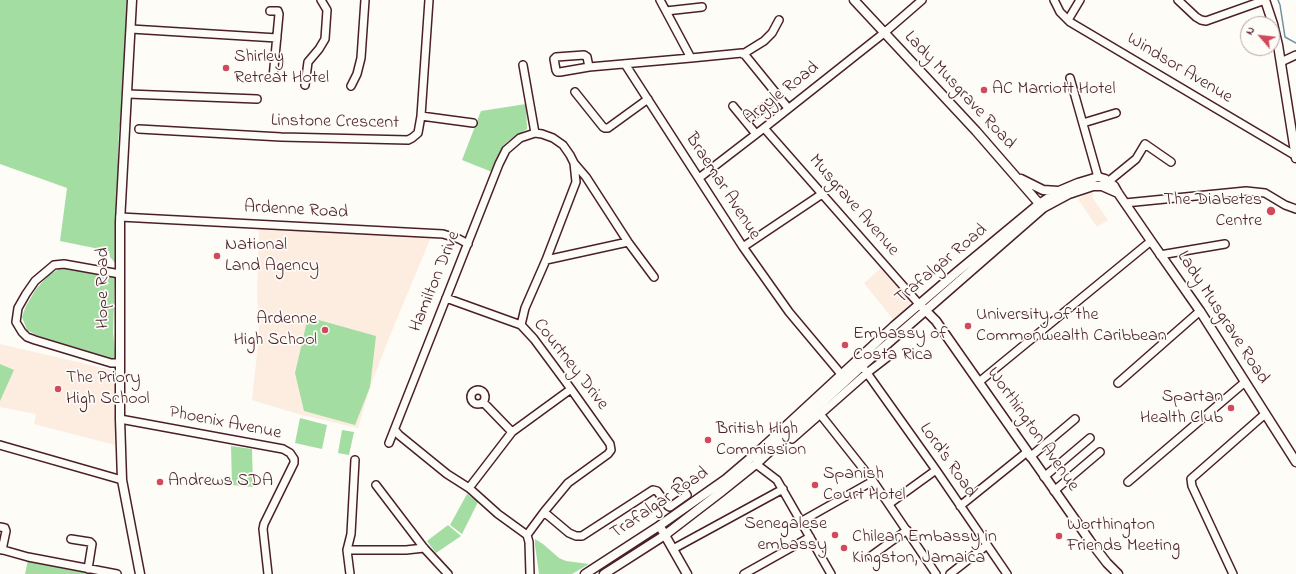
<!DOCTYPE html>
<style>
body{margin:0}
#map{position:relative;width:1296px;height:574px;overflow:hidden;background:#fdfcf7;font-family:"Indie Flower",sans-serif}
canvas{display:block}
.north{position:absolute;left:1240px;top:16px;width:40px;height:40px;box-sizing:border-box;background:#fdfcf7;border:1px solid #b5a4a5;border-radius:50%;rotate:298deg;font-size:11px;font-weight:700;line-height:16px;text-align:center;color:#4a1f2b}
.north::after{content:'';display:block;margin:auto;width:14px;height:18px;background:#d1495b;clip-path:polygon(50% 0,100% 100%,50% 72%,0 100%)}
</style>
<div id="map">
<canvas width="1296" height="574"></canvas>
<div class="north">N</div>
</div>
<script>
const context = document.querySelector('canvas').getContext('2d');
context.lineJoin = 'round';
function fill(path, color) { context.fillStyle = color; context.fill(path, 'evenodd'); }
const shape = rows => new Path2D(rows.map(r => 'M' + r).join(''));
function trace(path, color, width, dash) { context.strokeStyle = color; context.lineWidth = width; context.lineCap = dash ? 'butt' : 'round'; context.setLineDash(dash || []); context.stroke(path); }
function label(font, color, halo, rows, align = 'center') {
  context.font = font + ' "Indie Flower",sans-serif'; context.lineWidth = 3.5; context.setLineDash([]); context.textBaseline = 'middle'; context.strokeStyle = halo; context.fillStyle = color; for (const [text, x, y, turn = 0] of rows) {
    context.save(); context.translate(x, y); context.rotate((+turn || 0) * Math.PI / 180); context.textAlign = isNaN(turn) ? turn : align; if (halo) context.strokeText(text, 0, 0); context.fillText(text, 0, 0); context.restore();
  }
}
fill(shape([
 [1090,190,1094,195,1092,197,1108,220,1097,227,1078,199],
 [259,228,431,237,389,338,370,387,358,428,298,414,252,400,258,344,259,322,257,295],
 [882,267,910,300,910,306,895,322,864,283],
 [0,344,116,371,115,445,34,424,36,414,0,407]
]), '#fcede0');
fill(shape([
 [0,0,128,0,124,118,119,128,118,154,119,165,119,200,115,263,110,257,109,251,60,241,67,188,0,164],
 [526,104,527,129,508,141,504,145,497,158,492,172,462,160,481,111],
 [70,266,115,275,113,332,116,359,111,360,101,355,38,336,27,330,22,317,26,306,36,289,49,275,61,268],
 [308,317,376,336,370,387,355,425,304,411,295,373],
 [0,364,14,370,0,401],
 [300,418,327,425,322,449,295,443],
 [342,430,354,432,349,455,338,453],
 [231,446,252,449,253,487,232,485],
 [467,494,478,502,462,534,450,525],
 [448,525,461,536,436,553,427,541],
 [535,539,543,544,559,558,566,561,589,564,572,574,539,574,535,545],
 [28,560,101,574,25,574]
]), '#a3dda2');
trace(shape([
 [1278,0,1280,5,1285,37,1296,43]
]), '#728f9e', 1.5);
const minor = shape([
 [660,0,691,58,742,53,745,55,788,108],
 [1054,0,1060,12,1070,22,1296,156],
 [1178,0,1196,17,1201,20,1206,21,1265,0],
 [270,11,278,11,279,14,273,78],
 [666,11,702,7],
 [1068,20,1080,0],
 [131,29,277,38],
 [743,54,764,41,772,33,779,20],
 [1281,62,1296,55],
 [625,64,743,247,789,312,841,374],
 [523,65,535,133],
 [589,67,587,57,584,55,556,57,554,59,556,70,557,72,560,72,589,67,691,58],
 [1070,78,1098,177],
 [305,85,308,62,319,49,325,39,327,10,321,0],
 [351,86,357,74,361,58,365,0],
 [575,92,603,127,605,128,608,128,648,99],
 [128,94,257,99],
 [733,106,756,134],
 [421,116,473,123],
 [746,121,771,102],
 [1083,123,1116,113],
 [764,128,919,304],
 [139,129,281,137,408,140,412,138,418,133,421,116,429,0],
 [699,178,764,128,884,33,922,0],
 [1109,181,1136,159,1145,144,1171,162],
 [1125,203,1246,191,1265,193,1285,205,1296,209],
 [120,217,443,234,459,239,468,244],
 [743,247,822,194],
 [1160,255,1225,244],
 [546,260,628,242],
 [446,298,521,325,534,339,571,389,610,444,611,450,608,454,568,483,544,512,527,535],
 [521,325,525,308,546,260,576,182,574,163],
 [119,363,111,363,35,340,27,337,22,332,16,322,18,308,26,294,35,281,54,265,64,264,120,274],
 [862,366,936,470,1007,574],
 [979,382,1151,241],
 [1118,383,1200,311],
 '471 397a7 7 0 1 1 14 0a7 7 0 1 1-14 0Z',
 [483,402,512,432],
 [820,414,873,481,936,574],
 [120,419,283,449,290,453,294,459,294,463,264,524,263,529,268,574],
 [395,430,399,435,447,474,469,488,498,514,527,535],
 [792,439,867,373,889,356],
 [389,443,499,164,506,150,520,138,535,133,542,134,553,138,563,145,570,155,574,163,586,177,628,242,654,277],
 [0,445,122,480],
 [1030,457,1075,419],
 [756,464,777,480,831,574],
 [1044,477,1090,438],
 [1128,482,1245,382],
 [376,485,424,548,448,574],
 [469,488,512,432,571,389],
 [1054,491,1100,452],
 [889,504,936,470],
 [960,506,1027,452],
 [544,512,569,533,576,536,582,536,653,490,657,491,668,506,670,507,687,495,678,482],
 [802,521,873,481],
 [0,527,5,528,6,531,2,550],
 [527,535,529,542,530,574],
 [71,539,90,542,92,544,88,569],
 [0,549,28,557,117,574],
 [673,549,783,489],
 [347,550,406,550,424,548],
 [871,556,907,530],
 [350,574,347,550,351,534,355,460],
 [744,574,810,537],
 [950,574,987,545],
 [1233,574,1192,486,1191,479,1265,414]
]);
const major = shape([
 [132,0,120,222,120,419,122,480,140,574],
 [854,0,976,131,1043,208],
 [1265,0,1273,24,1278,45,1296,158],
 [1021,179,1043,190,1058,191],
 [923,308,936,321,1090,541,1107,563,1118,574],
 [662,530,687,574],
 [585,574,659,526,726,479,760,450,894,326,957,272,1039,204,1059,191,1078,183,1098,177,1105,179,1114,186,1118,193,1151,241,1200,311,1296,462],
 [604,574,665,535,721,492,756,464,862,366,1043,208,1069,194,1093,186,1102,186,1118,193]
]);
trace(minor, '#4a1f2b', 10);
trace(major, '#4a1f2b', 11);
trace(minor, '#fdfcf7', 7);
trace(major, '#fdfcf7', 8);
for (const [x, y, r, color] of [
 [226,68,4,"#d1495b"],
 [984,90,4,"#d1495b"],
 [1271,211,5,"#d1495b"],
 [217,256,4,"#d1495b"],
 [968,326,4,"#d1495b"],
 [325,330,4,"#d1495b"],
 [845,345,4,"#d1495b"],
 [58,389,4,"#d1495b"],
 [1231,408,4,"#d1495b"],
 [708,440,4,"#d1495b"],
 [160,482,4,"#d1495b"],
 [815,485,4,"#d1495b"],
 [835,535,4,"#d1495b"],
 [1059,536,4,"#d1495b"],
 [844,548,4,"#d1495b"]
]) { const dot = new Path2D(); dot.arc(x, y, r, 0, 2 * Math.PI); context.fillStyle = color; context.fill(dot); trace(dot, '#fdfcf7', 1.5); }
label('18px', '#4a1f2b', '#fdfcf7', [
 ["Shirley",234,58],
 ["Retreat Hotel",234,79],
 ["AC Marriott Hotel",992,90],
 ["The Diabetes",1262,201,"right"],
 ["Centre",1262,222,"right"],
 ["National",225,246],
 ["Land Agency",225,267],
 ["University of the",976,316],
 ["Commonwealth Caribbean",976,337],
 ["Ardenne",317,320,"right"],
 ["High School",317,341,"right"],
 ["Embassy of",853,335],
 ["Costa Rica",853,356],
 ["The Priory",66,379],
 ["High School",66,400],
 ["Spartan",1223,398,"right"],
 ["Health Club",1223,419,"right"],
 ["British High",716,430],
 ["Commission",716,451],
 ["Spanish",823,475],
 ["Court Hotel",823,496],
 ["Andrews SDA",168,482],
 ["Senegalese",827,525,"right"],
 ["embassy",827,546,"right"],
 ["Worthington",1067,526],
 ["Friends Meeting",1067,547],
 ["Chilean Embassy in",852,538],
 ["Kingston, Jamaica",852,559]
], 'left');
label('18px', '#4a1f2b', '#fdfcf7', [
 ["Windsor Avenue",1179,69,31],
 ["Lady Musgrave Road",959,91,47],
 ["Argyle Road",782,94,-38],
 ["Linstone Crescent",335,123,1],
 ["Braemar Avenue",722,187,57],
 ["Musgrave Avenue",853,206,49],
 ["Ardenne Road",296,211,3],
 ["Trafalgar Road",942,265,-40],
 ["Hamilton Drive",436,282,-68],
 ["Hope Road",104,288,-90],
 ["Lady Musgrave Road",1222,318,57],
 ["Courtney Drive",570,365,52],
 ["Phoenix Avenue",225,424,11],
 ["Worthington Avenue",1032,430,55],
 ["Lord's Road",947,461,55],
 ["Trafalgar Road",660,504,-34]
]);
</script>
